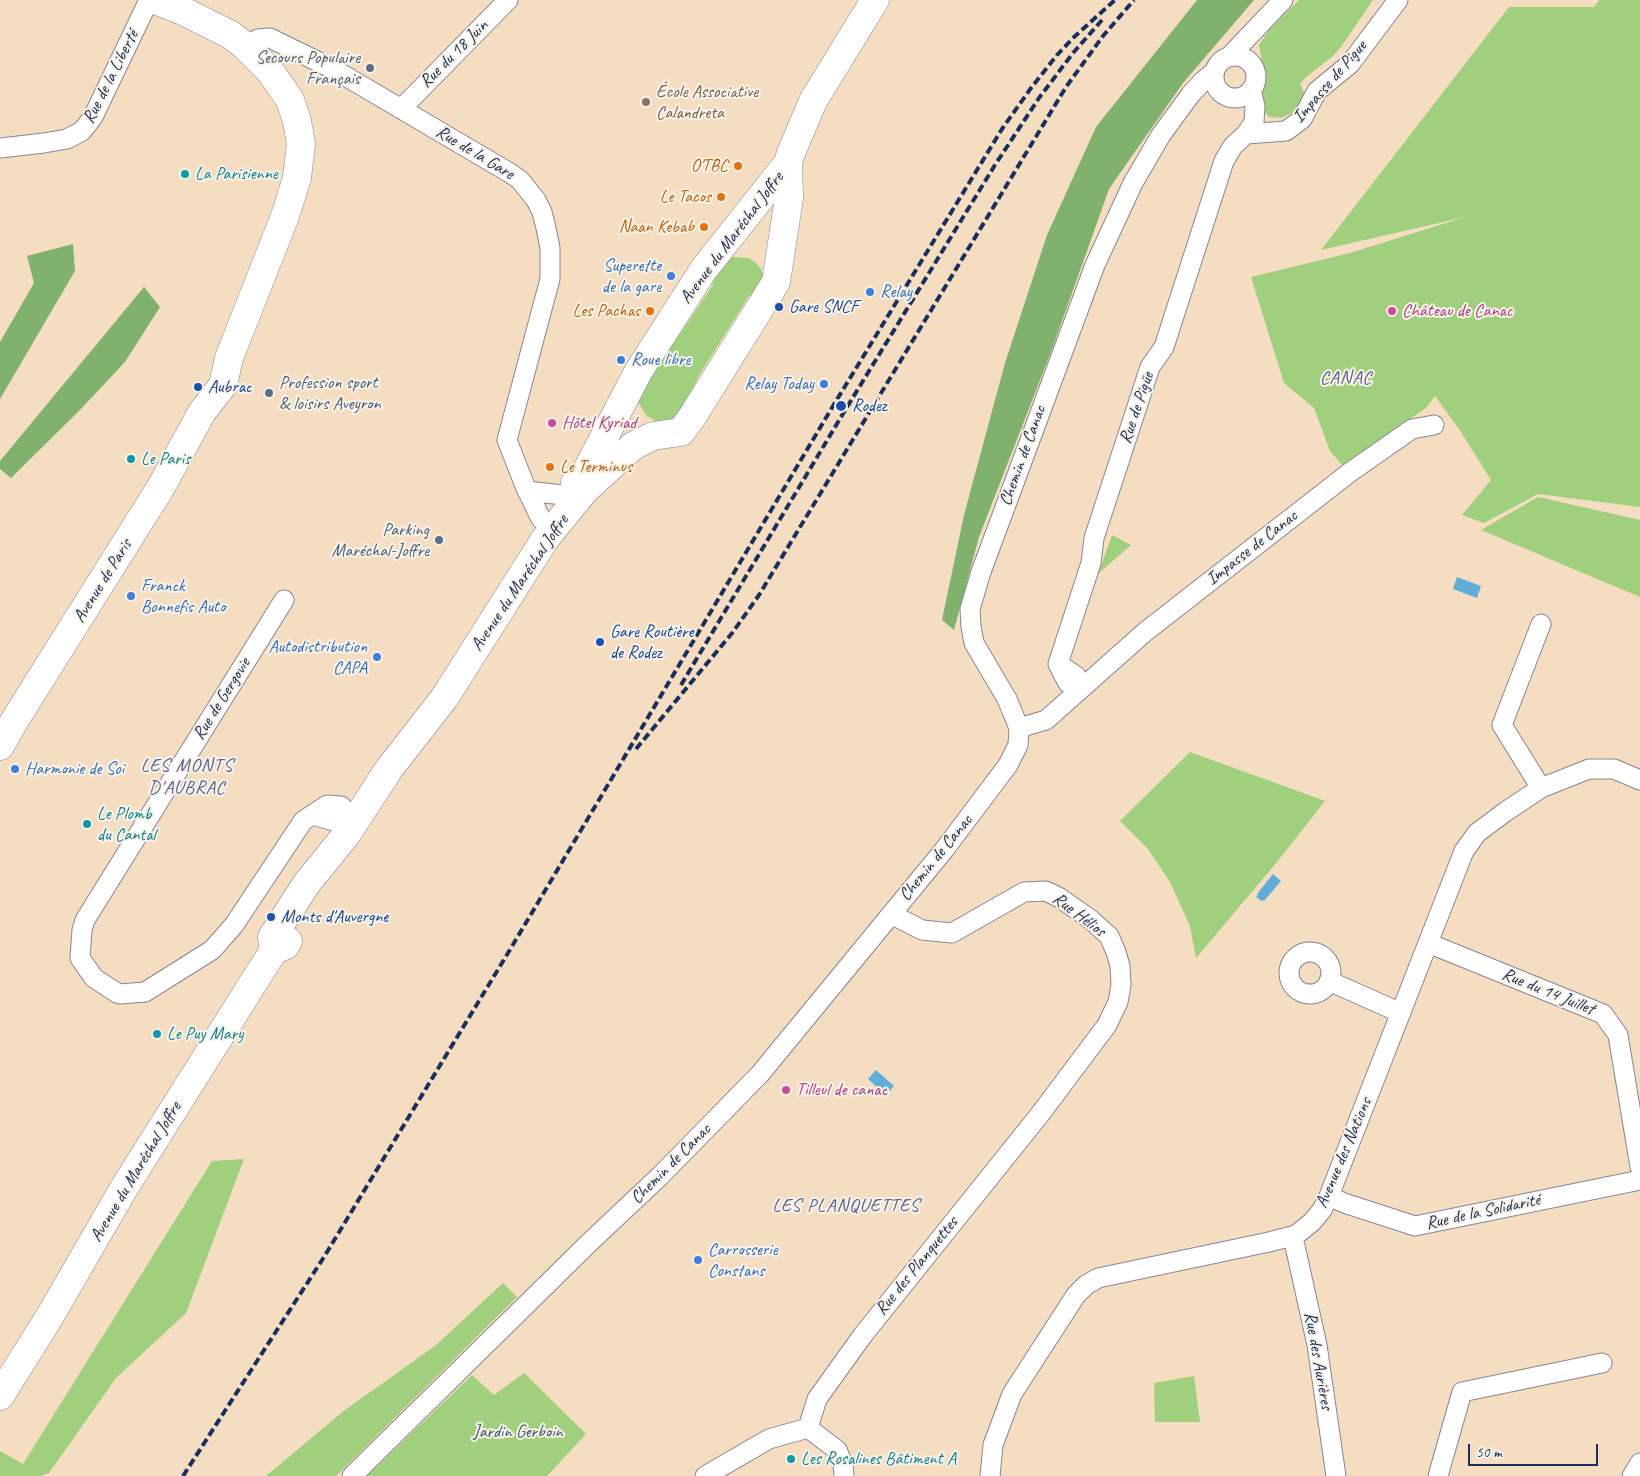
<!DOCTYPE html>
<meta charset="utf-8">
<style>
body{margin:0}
#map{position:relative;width:1640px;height:1476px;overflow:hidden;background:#f4ddc1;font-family:Caveat,sans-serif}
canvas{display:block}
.scale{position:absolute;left:1468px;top:1444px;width:130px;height:22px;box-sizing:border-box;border:2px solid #1b2f5e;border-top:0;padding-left:6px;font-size:15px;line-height:18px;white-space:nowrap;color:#1b2f5e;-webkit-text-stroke:4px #f7f3e8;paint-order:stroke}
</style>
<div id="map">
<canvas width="1640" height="1476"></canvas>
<div class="scale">50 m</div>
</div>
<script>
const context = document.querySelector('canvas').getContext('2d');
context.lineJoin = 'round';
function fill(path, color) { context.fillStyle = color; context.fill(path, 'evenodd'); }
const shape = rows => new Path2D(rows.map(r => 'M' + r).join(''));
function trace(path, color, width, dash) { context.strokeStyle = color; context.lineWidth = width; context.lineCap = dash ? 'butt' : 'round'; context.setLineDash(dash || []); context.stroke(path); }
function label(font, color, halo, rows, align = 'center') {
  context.font = font + ' Caveat,sans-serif'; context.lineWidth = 4; context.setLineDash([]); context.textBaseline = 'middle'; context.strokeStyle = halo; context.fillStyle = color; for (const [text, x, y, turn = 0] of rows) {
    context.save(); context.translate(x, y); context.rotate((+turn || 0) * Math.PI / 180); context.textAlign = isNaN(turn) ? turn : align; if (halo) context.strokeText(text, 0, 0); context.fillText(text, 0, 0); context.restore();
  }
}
fill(shape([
 [1299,0,1373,0,1341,47,1332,57,1306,77,1300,84,1305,95,1293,112,1281,118,1269,117,1262,109,1258,100,1265,78,1259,45,1269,30],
 [1599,0,1640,0,1640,507,1538,494,1484,523,1462,515,1491,480,1461,432,1435,396,1426,408,1342,465,1330,451,1314,408,1284,383,1251,277,1350,253,1465,217,1321,250,1509,7,1594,7],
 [733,257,749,258,756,263,761,269,764,276,762,291,749,296,698,377,687,401,684,417,663,423,655,421,647,416,638,402,650,378,713,285,711,272,724,259],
 [1538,497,1640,520,1640,597,1481,530],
 [1112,535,1131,545,1098,574],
 [1190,752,1325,801,1277,862,1196,958,1190,926,1170,882,1148,849,1120,821],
 [244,1159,186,1313,116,1378,49,1473,40,1476,0,1476,0,1451,23,1464,212,1161],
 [503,1283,517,1297,336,1476,266,1476,345,1410,435,1346],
 [524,1373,586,1434,547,1476,367,1476,472,1375,494,1395],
 [1194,1376,1200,1422,1155,1422,1154,1383]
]), '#a0d07e');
fill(shape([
 [1197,0,1254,0,1183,83,1109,189,1051,352,979,537,954,630,942,620,964,515,1005,363,1047,235,1096,127],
 [73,244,75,271,0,399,0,342,34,283,27,256],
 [144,287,160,307,125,362,79,411,11,478,0,469,0,461]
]), '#80b26d');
fill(shape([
 [1457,577,1481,586,1477,598,1453,589],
 [1273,874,1281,881,1264,901,1263,900,1262,901,1256,897,1258,895,1257,894],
 [876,1070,894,1086,886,1095,868,1079]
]), '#5faed9');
const street = shape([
 [245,46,258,39,270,38,335,70,510,173,520,180,536,200,542,212,546,228,550,248,550,279,507,440,525,486,541,519],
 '1214 77a21 21 0 1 1 42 0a21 21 0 1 1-42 0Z',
 [1229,57,1283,0],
 [401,109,508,0],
 [1246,134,1286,131,1302,119,1317,91,1350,64,1398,0],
 [0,148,44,143,67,139,82,131,93,117,149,0],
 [527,491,563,495],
 [284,600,85,920,82,930,80,958,94,978,117,993,120,994,145,992,212,950,234,925,303,821,327,805,341,806,354,821],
 [1058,664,1091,563,1094,538,1150,367,1164,347,1224,161,1233,146,1246,134,1254,122,1255,106,1251,90],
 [1058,664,1076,676,1080,689,1068,683,1058,664],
 [1019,728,1046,720,1145,632,1349,473,1412,429,1434,425],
 [1541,788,1502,725,1541,624],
 [313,815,334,821,354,821],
 [1428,943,1603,1014,1618,1035,1640,1167],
 '1289 973a21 21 0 1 1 42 0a21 21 0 1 1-42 0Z',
 [1329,981,1401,1013],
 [1329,1196,1344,1203,1415,1226,1640,1180],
 [1295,1246,1317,1345,1336,1476],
 [808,1428,817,1399,863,1335,1041,1113,1107,1025,1118,1002,1121,985,1120,966,1116,952,1109,936,1090,919,1060,898,1046,891,1024,892,952,933,922,930,891,914],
 [808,1428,837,1450,843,1464,844,1476],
 [352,1476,591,1241,660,1176,760,1074,944,850,1008,765,1018,745,1019,728,1007,699,974,643,971,627,970,609,981,572,1095,265,1133,183,1161,135,1191,94,1202,82,1215,71],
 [705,1476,769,1439,808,1428],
 [990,1476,993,1445,1012,1394,1076,1295,1086,1285,1098,1278,1269,1242,1296,1235,1312,1222,1322,1210,1329,1196,1464,851,1477,833,1505,812,1541,788,1589,769,1614,769,1640,780],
 [1438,1476,1462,1392,1602,1363],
 [1632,1476,1640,1463]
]);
const secondary = shape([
 [575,483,586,472,638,372,704,269,788,163],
 [0,746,16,718,161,487,202,412,223,385,229,358,285,216,297,178,301,144,297,121,290,100,270,71,245,46,231,35,183,11,155,0],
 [274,950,272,937,307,883,346,835,389,769,445,697,545,539,585,490,633,446,653,436,681,432,692,417,776,282,789,198,788,163,791,153,813,101,875,0],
 [0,1396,50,1316,124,1188,274,950,286,945,288,941]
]);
trace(street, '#888690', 21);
trace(secondary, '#888690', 29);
trace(street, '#fff', 19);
trace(secondary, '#fff', 28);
trace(shape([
 [681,685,844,412,995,165,1039,98,1073,53,1102,20],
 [636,749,733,632,759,595,1066,87,1103,36,1134,0],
 [183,1476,324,1257,508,953,833,406,1002,129,1031,88,1057,55,1074,37,1115,0]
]), '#1b2f5e', 4, [8, 4]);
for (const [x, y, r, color] of [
 [370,68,5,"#5c6f8a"],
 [646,102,5,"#8d6e63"],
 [738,166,5,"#e8710a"],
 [185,174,5,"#0f9aa8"],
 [721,197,5,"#e8710a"],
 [704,227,5,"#e8710a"],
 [671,276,5,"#3f7fe0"],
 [870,292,5,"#3f7fe0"],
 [779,307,5,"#1a4fb4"],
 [650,311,5,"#e8710a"],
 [1392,311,5,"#d1479c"],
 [621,360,5,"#3f7fe0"],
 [824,384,5,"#3f7fe0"],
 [198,387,5,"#1a4fb4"],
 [269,393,5,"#5c6f8a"],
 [841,406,6,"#1a4fb4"],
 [552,423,5,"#d1479c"],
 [131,459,5,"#0f9aa8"],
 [550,467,5,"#e8710a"],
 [439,540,5,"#5c6f8a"],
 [131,596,5,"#3f7fe0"],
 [600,642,5,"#1a4fb4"],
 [377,657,5,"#3f7fe0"],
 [15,769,5,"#3f7fe0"],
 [87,824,5,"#0f9aa8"],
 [271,917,5,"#1a4fb4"],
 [157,1034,5,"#0f9aa8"],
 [786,1090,5,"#d1479c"],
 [698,1260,5,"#3f7fe0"],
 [791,1459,5,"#0f9aa8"]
]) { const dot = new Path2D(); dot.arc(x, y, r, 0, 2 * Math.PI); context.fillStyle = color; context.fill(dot); trace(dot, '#f7f3e8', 2); }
label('18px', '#1b2f5e', '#f7f3e8', [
 ["Rue du 18 Juin",454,54,-45],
 ["Rue de la Liberté",111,77,-63],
 ["Impasse de Pigue",1330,82,-49],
 ["Rue de la Gare",475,153,31],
 ["Avenue du Maréchal Joffre",732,238,-53],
 ["Rue de Pigüe",1137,408,-71],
 ["Chemin de Canac",1023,456,-70],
 ["Impasse de Canac",1252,548,-38],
 ["Avenue de Paris",103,581,-58],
 ["Avenue du Maréchal Joffre",520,583,-56],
 ["Rue de Gergovie",222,699,-58],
 ["Chemin de Canac",936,858,-51],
 ["Rue Hélios",1079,915,37],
 ["Rue du 14 Juillet",1548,992,22],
 ["Avenue des Nations",1344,1153,-67],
 ["Chemin de Canac",671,1164,-45],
 ["Avenue du Maréchal Joffre",136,1172,-59],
 ["Rue de la Solidarité",1483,1212,-12],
 ["Rue des Planquettes",917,1266,-51],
 ["Rue des Aurières",1318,1361,80]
]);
label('18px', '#4e5e75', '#f7f3e8', [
 ["Secours Populaire",360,58],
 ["Français",360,79],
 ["Profession sport",279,383,"left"],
 ["& loisirs Aveyron",279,404,"left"],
 ["Parking",429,530],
 ["Maréchal-Joffre",429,551]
], 'right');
label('18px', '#785e54', '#f7f3e8', [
 ["École Associative",656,92],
 ["Calandreta",656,113]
], 'left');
label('18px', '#c56008', '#f7f3e8', [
 ["O'TBC",728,166],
 ["Le Tacos",711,197],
 ["Naan Kebab",694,227],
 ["Les Pachas",640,311],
 ["Le Terminus",560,467,"left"]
], 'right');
label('18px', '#0d838f', '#f7f3e8', [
 ["La Parisienne",195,174],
 ["Le Paris",141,459],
 ["Le Plomb",97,814],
 ["du Cantal",97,835],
 ["Le Puy Mary",167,1034],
 ["Les Rosalines Bâtiment A",801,1459]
], 'left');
label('18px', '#366cbe', '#f7f3e8', [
 ["Superette",661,266,"right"],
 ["de la gare",661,287,"right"],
 ["Relay",880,292],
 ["Roue libre",631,360],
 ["Relay Today",814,384,"right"],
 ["Franck",141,586],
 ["Bonnefis Auto",141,607],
 ["Autodistribution",367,647,"right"],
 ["CAPA",367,668,"right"],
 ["Harmonie de Soi",25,769],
 ["Carrosserie",708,1250],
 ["Constans",708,1271]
], 'left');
label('18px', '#164399', '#f7f3e8', [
 ["Gare SNCF",789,307],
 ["Aubrac",208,387],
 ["Rodez",852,406],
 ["Gare Routière",610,632],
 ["de Rodez",610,653],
 ["Monts d'Auvergne",281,917]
], 'left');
label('18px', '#b23c85', '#f7f3e8', [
 ["Château de Canac",1402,311],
 ["Hôtel Kyriad",562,423],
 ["Tilleul de canac",796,1090]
], 'left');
label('18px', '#3c5766', '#f7f3e8', [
 ["Jardin Gerboin",518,1432]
]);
context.letterSpacing = '1px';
label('19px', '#585e8e', '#f7f3e8', [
 ["CANAC",1346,378],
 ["LES MONTS",187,766],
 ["D'AUBRAC",187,788],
 ["LES PLANQUETTES",846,1206]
]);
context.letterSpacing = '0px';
</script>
